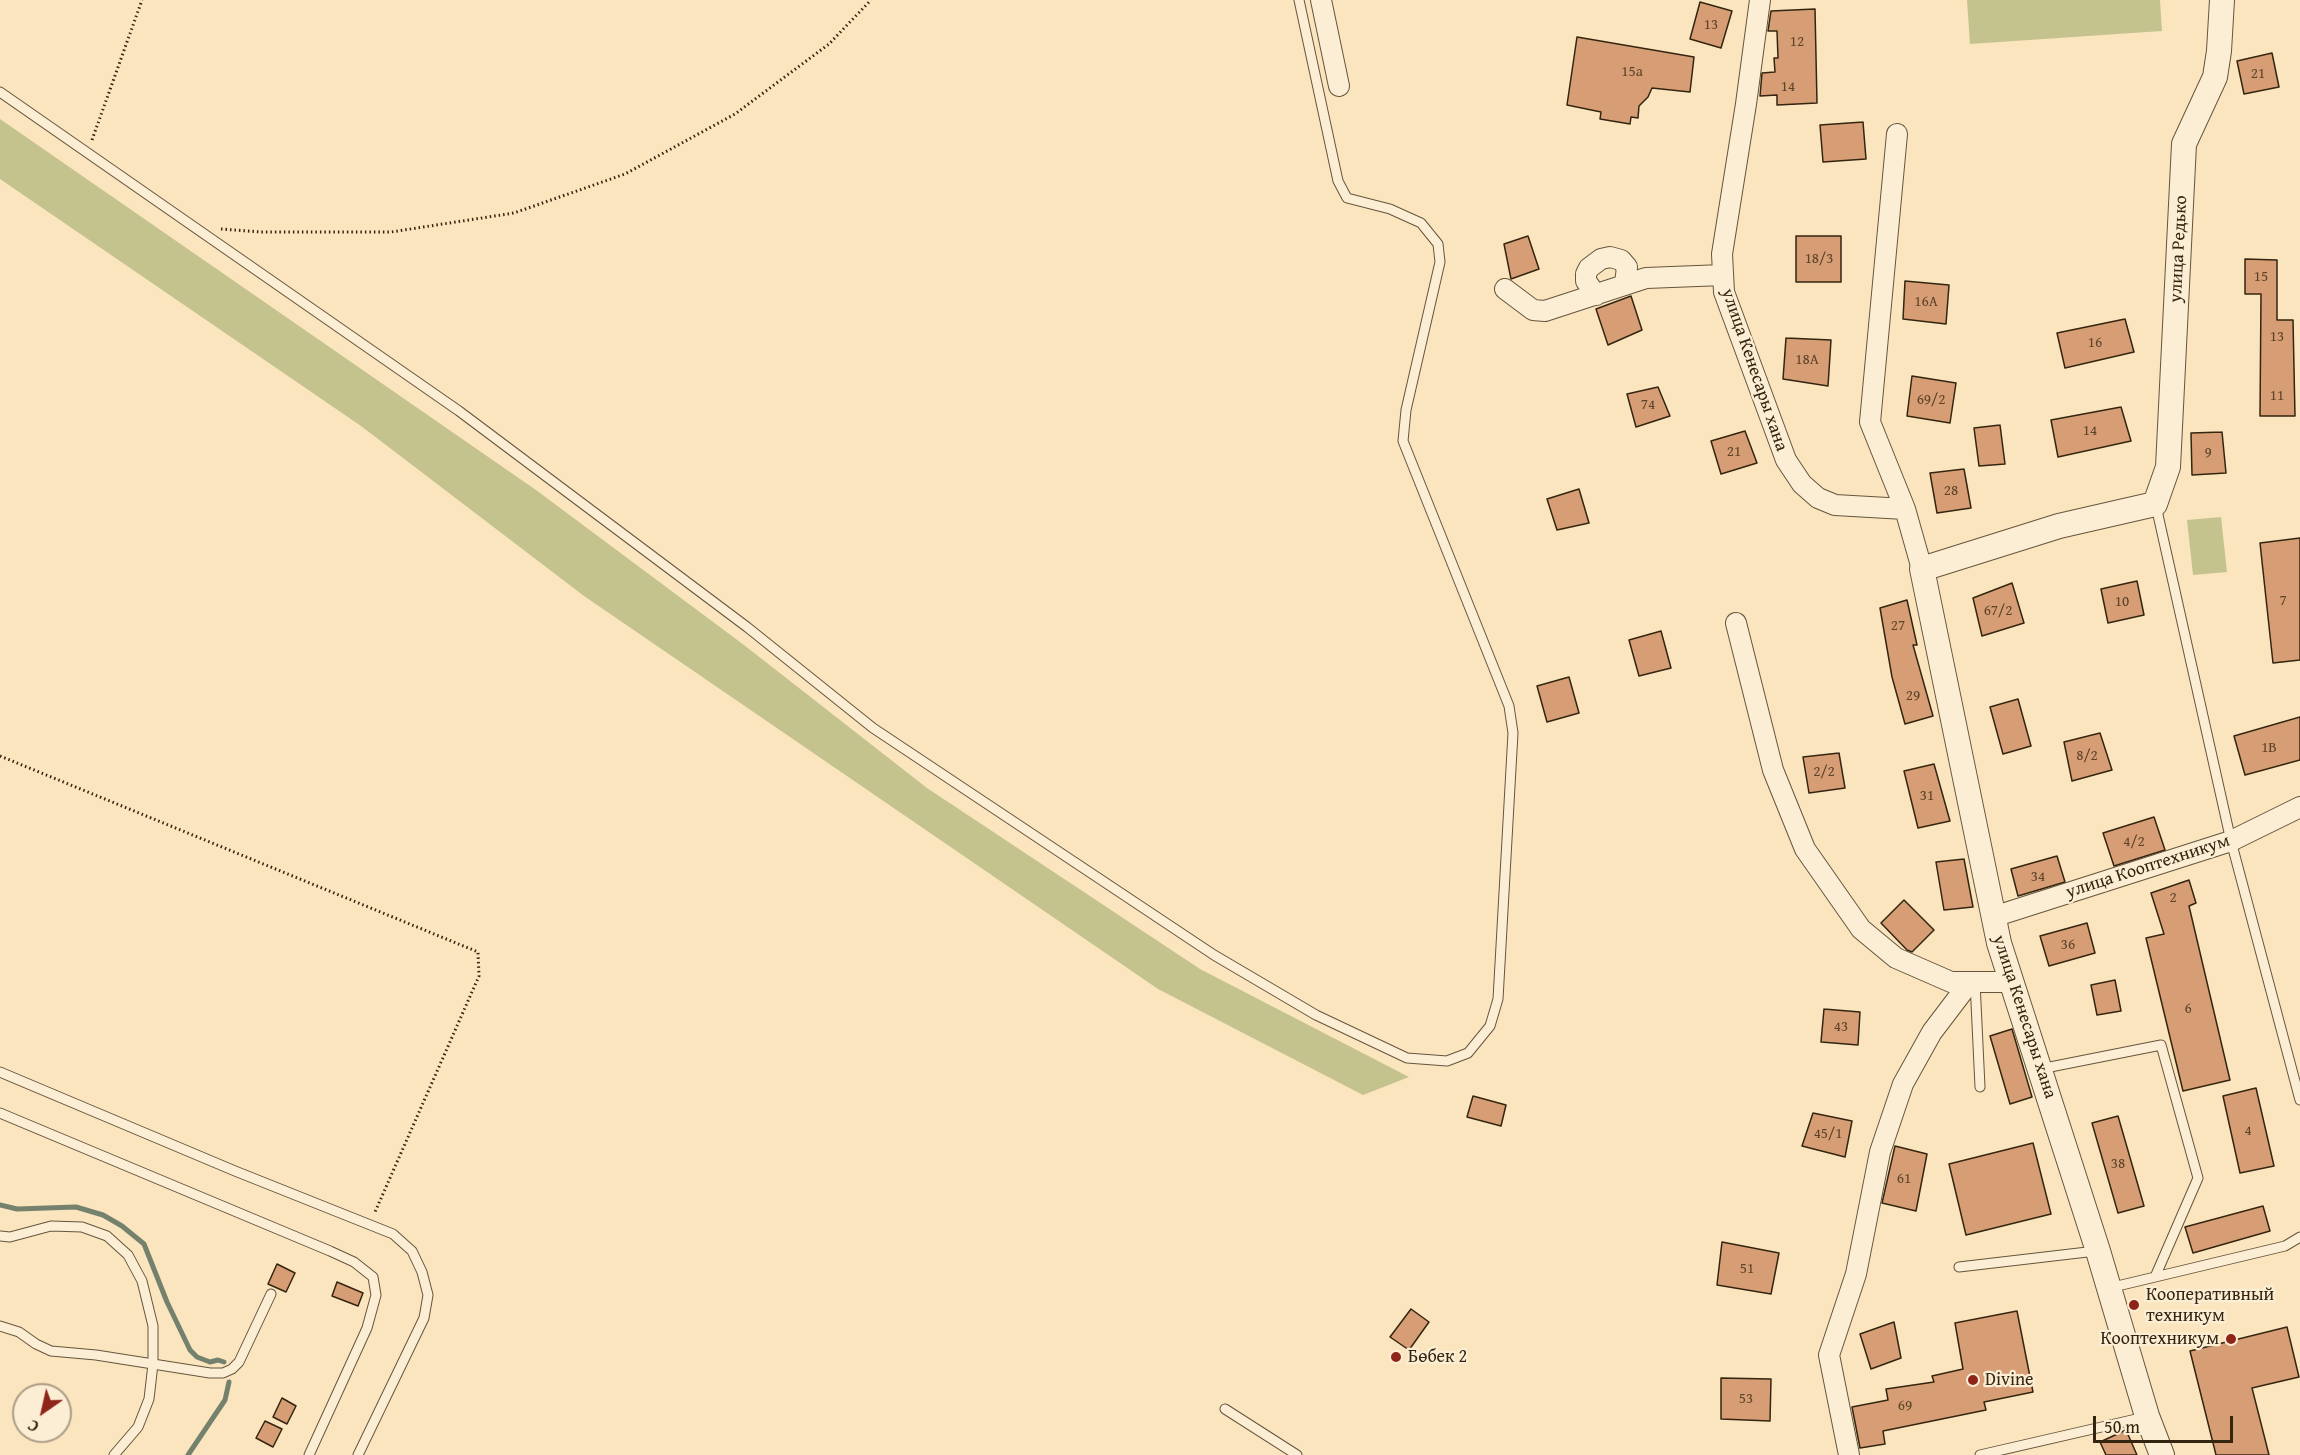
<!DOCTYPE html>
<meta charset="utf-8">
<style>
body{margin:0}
#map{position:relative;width:2300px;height:1455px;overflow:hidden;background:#fbe5be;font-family:"Gentium Book Plus",serif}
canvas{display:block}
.north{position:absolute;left:12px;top:1383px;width:60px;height:60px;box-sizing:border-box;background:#fceed5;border:2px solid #ac9e86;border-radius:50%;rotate:214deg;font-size:16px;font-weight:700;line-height:24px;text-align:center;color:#332510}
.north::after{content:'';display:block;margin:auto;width:21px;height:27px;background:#8f2418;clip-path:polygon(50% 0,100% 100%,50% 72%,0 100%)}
.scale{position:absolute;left:2093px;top:1416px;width:140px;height:27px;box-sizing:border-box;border:3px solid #332510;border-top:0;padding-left:8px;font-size:18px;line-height:21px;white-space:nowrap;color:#332510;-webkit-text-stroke:4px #fceed5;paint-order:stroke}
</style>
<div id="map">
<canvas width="2300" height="1455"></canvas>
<div class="north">С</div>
<div class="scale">50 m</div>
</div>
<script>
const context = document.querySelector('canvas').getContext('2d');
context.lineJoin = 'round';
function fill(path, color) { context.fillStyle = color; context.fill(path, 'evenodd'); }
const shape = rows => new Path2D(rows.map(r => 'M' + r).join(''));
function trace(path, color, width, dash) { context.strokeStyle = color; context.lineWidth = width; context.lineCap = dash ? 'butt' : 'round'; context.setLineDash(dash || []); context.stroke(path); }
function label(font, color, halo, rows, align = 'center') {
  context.font = font + ' "Gentium Book Plus",serif'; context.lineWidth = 4.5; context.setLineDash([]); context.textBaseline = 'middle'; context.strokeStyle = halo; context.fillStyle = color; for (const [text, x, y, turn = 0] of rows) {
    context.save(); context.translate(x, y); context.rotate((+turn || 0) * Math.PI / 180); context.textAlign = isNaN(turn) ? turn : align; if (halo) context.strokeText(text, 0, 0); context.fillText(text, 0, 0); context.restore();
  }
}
fill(shape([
 [1967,0,2160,0,2162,31,1970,44],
 [0,119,536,490,744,645,927,788,1200,969,1409,1077,1363,1095,1158,989,584,596,361,426,0,179],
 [2221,517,2227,572,2193,575,2187,520]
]), '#c4c38e');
trace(shape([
 [0,1205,17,1209,76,1207,103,1215,122,1226,144,1244,167,1302,190,1350,197,1357,210,1362,218,1360,224,1362],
 [188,1455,225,1400,229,1382]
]), '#74826d', 5);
const building = shape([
 [1700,2,1732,11,1721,48,1690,39,1700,2],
 [1815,9,1817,103,1777,105,1777,95,1760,96,1762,73,1775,72,1774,58,1778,58,1777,31,1768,31,1771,11,1815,9],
 [1577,37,1694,57,1690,92,1652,88,1648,97,1639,106,1638,118,1631,117,1630,124,1600,119,1601,112,1567,105,1577,37],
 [2272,53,2279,87,2244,94,2237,61,2272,53],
 [1863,122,1866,159,1823,162,1820,125,1863,122],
 [1528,236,1539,269,1511,279,1504,244,1528,236],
 [1796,236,1841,236,1841,282,1796,282,1796,236],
 [2245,259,2277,260,2277,320,2293,320,2295,416,2260,416,2261,294,2245,294,2245,259],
 [1905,281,1949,285,1946,324,1903,319,1905,281],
 [1631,296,1642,330,1608,345,1596,309,1631,296],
 [2125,319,2134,352,2065,368,2057,333,2125,319],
 [1786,338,1831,340,1828,386,1783,379,1786,338],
 [1912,376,1956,383,1950,423,1907,416,1912,376],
 [1658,387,1670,416,1636,427,1627,394,1658,387],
 [2121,407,2131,441,2058,457,2051,420,2121,407],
 [2000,425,2005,464,1979,466,1974,428,2000,425],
 [1745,431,1757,463,1721,474,1711,441,1745,431],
 [2222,432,2226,473,2192,475,2191,433,2222,432],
 [1964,469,1971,508,1937,513,1930,473,1964,469],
 [1579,489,1589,523,1557,530,1547,499,1579,489],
 [2300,538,2300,660,2273,663,2260,543,2300,538],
 [2137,581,2144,615,2108,623,2101,589,2137,581],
 [2012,583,2024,623,1982,636,1973,598,2012,583],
 [1907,600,1917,645,1913,645,1933,716,1905,724,1892,677,1880,608,1907,600],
 [1661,631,1671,668,1639,676,1629,640,1661,631],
 [1569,677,1579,713,1547,722,1537,686,1569,677],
 [2018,699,2031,746,2003,754,1990,707,2018,699],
 [2300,717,2300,760,2245,775,2234,736,2300,717],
 [2100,733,2112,770,2072,781,2064,742,2100,733],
 [1839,753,1845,788,1809,793,1803,757,1839,753],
 [1934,764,1950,821,1918,828,1904,771,1934,764],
 [2154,817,2165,850,2114,866,2103,833,2154,817],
 [2057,856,2065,882,2018,896,2011,869,2057,856],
 [1964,859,1973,907,1944,910,1936,862,1964,859],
 [2189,880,2196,903,2189,906,2230,1080,2183,1091,2146,938,2164,934,2151,893,2189,880],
 [1904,900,1934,930,1912,952,1907,950,1881,923,1904,900],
 [2087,923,2095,953,2049,966,2040,936,2087,923],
 [2115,980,2121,1011,2097,1015,2091,985,2115,980],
 [1824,1009,1860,1012,1858,1045,1821,1042,1824,1009],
 [2012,1029,2032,1097,2010,1104,1990,1036,2012,1029],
 [2256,1088,2274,1166,2240,1173,2223,1096,2256,1088],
 [1473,1096,1506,1105,1501,1126,1467,1117,1473,1096],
 [1813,1113,1852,1121,1845,1157,1802,1146,1813,1113],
 [2118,1116,2144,1206,2118,1213,2092,1123,2118,1116],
 [2033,1143,2051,1214,1966,1235,1949,1164,2033,1143],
 [1895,1146,1927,1154,1916,1211,1882,1203,1895,1146],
 [2263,1206,2270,1231,2193,1253,2185,1227,2263,1206],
 [1722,1242,1779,1253,1771,1294,1717,1285,1722,1242],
 [277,1264,295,1273,286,1292,268,1284,277,1264],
 [337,1282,363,1293,358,1306,332,1296,337,1282],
 [1411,1309,1429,1322,1409,1350,1390,1337,1411,1309],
 [2017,1311,2033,1392,1984,1402,1986,1410,1883,1431,1885,1444,1860,1448,1852,1407,1888,1400,1886,1389,1934,1382,1932,1376,1963,1369,1955,1323,2017,1311],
 [1894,1322,1901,1358,1871,1369,1860,1334,1894,1322],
 [2287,1327,2299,1377,2252,1388,2269,1455,2216,1455,2190,1351,2287,1327],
 [1721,1378,1771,1379,1770,1421,1721,1419,1721,1378],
 [282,1398,296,1406,287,1424,273,1417,282,1398],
 [265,1421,282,1429,273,1447,256,1438,265,1421],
 [2126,1430,2137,1455,2106,1455,2100,1442,2126,1430]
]);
fill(building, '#d79e75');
trace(building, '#332510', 1.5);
const service = shape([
 [0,92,459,411,747,627,873,728,1214,955,1316,1015,1407,1058,1447,1061,1468,1053,1490,1026,1498,999,1513,733,1509,706,1403,441,1406,410,1440,262,1438,244,1421,223,1390,209,1347,198,1338,181,1299,0],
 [2156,506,2231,841,2300,1100],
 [1975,982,1980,1087],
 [2040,1069,2161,1045,2198,1178,2155,1277],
 [0,1072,235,1171,393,1234,412,1251,422,1272,428,1295,424,1318,358,1455],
 [0,1113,330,1251,354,1262,373,1277,376,1295,367,1328,309,1455],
 [0,1236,10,1237,51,1226,82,1227,107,1236,128,1255,142,1281,153,1326,153,1364,149,1399,138,1427,114,1455],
 [1959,1267,2096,1251],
 [2109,1288,2285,1246,2300,1237],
 [0,1326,19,1332,36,1344,51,1351,96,1355,210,1373,223,1373,232,1369,239,1362,271,1294],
 [1225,1409,1297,1455],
 [1980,1455,2145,1417]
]);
const minor = shape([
 [1321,0,1339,86],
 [1760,0,1746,104,1722,254,1724,292,1786,460,1802,484,1818,498,1835,505,1905,509],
 [1897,134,1870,422,1905,509,1922,569],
 [1505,289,1533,310,1545,311,1646,278,1723,275],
 [1596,295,1586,281,1586,274,1589,268,1601,259,1610,257,1621,260,1627,267,1625,284],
 [1736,623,1773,770,1805,849,1861,929,1896,958,1951,982,2012,982],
 [1993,917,2231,841,2300,807],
 [1849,1455,1829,1355,1856,1274,1880,1152,1903,1084,1932,1032,1970,982]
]);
const tertiary = shape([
 [2162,1455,2147,1416,2098,1251,1999,943,1922,569,2059,526,2155,504,2168,467,2184,144,2215,77,2219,51,2222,0]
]);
trace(service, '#65553c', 11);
trace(minor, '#65553c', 22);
trace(tertiary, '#65553c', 26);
trace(shape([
 [92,140,142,0],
 [221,229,261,232,391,232,514,213,625,174,735,114,829,44,871,0],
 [0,756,478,952,479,976,375,1212]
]), '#332510', 3, [1.5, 3]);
trace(service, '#fceed5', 9);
trace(minor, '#fceed5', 20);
trace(tertiary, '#fceed5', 24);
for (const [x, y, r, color] of [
 [2134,1305,6,"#8f2418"],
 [2231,1339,6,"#8f2418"],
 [1396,1357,6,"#8f2418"],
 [1973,1380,6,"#8f2418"]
]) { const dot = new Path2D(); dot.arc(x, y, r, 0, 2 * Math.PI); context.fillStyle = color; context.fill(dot); trace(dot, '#fceed5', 2); }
label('15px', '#5c4329', null, [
 ["13",1711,25],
 ["12",1797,42],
 ["15а",1632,72],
 ["21",2258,74],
 ["14",1788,87],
 ["18/3",1819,259],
 ["15",2261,277],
 ["16А",1926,302],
 ["13",2277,337],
 ["16",2095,343],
 ["18А",1807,360],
 ["11",2277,396],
 ["69/2",1931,400],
 ["74",1648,405],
 ["14",2090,431],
 ["21",1734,452],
 ["9",2208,453],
 ["28",1951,491],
 ["7",2283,601],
 ["10",2122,602],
 ["67/2",1998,611],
 ["27",1898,626],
 ["29",1913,696],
 ["1В",2269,748],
 ["8/2",2087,756],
 ["2/2",1824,772],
 ["31",1927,796],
 ["4/2",2134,842],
 ["34",2038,877],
 ["2",2173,898],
 ["36",2068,945],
 ["6",2188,1009],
 ["43",1841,1027],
 ["4",2248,1131],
 ["45/1",1828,1134],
 ["38",2118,1164],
 ["61",1904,1179],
 ["51",1747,1269],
 ["53",1746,1399],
 ["69",1905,1406]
]);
label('18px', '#332510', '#fceed5', [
 ["улица Редько",2179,249,-87],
 ["улица Кенесары хана",1754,370,71],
 ["улица Кооптехникум",2148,867,-18],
 ["улица Кенесары хана",2024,1017,72]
]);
label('18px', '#332510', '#fceed5', [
 ["Кооперативный",2146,1295],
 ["техникум",2146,1316],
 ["Кооптехникум",2219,1339,"right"],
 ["Бөбек 2",1408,1357],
 ["Divine",1985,1380]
], 'left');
</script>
